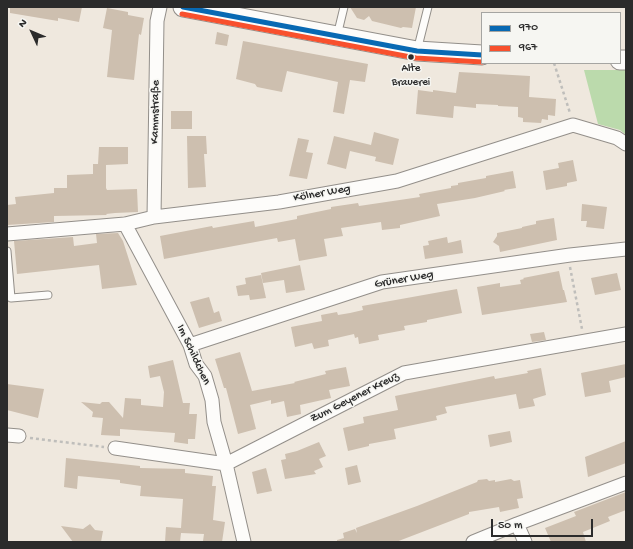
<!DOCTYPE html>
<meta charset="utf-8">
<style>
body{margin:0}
#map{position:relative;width:633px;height:549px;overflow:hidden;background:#efe8de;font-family:"Gochi Hand",sans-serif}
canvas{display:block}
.frame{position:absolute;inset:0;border:8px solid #2b2b2b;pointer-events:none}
.legend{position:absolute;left:481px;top:12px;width:140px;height:52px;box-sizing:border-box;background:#f6f6f2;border:1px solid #a5a5a2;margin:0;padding:5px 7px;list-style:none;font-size:12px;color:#2b2b2b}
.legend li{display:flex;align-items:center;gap:8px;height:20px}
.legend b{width:20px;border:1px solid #a5a5a2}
.north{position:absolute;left:12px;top:12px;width:40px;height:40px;-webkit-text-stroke:3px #f6f6f2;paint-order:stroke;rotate:314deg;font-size:11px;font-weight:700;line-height:16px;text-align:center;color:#2b2b2b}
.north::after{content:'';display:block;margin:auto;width:14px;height:18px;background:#2b2b2b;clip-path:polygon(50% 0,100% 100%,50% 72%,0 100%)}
.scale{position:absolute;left:491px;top:519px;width:102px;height:18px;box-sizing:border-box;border:2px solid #2b2b2b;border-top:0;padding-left:5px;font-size:12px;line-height:14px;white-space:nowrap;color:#2b2b2b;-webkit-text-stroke:3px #f6f6f2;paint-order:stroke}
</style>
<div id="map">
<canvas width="633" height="549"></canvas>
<div class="frame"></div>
<ul class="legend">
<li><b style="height:5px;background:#0869b3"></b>970</li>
<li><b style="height:5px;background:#f8502d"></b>967</li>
</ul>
<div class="north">N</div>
<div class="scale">50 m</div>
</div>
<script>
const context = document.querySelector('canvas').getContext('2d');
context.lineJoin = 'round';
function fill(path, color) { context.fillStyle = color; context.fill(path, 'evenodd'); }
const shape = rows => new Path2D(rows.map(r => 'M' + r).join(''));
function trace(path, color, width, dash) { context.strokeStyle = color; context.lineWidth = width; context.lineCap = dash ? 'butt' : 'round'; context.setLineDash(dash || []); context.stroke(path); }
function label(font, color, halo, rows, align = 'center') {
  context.font = font + ' "Gochi Hand",sans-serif'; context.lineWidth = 3; context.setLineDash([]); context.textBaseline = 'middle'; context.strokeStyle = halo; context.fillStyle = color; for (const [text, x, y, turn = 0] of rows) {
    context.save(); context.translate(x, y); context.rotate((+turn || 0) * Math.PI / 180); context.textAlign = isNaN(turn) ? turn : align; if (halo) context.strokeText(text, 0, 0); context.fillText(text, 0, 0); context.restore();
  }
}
fill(shape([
 [584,70,626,70,626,135,620,130,598,124]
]), '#bbdaac');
fill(shape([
 [10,7,82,7,79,22,58,18,58,21,10,13],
 [350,7,416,7,412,28,403,27,401,28,372,21,369,16,364,20,357,18],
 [107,8,128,12,128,15,144,18,141,35,139,34,134,80,107,77,112,30,103,28],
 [217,32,229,35,227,46,215,44],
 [243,41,368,64,365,82,350,80,344,114,333,112,338,82,287,71,282,92,257,87,255,84,236,79],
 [459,72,530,76,529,97,556,99,555,116,548,115,548,120,542,119,541,123,523,122,523,118,518,117,518,107,498,106,498,105,476,104,476,108,454,106,453,118,416,114,418,90,433,92,433,90,456,93],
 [171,111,192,111,192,129,171,129],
 [374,132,399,139,393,165,375,161,376,157,350,151,346,169,327,164,334,136,371,145],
 [187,136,206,136,207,154,204,154,206,187,188,188],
 [298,138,309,140,306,152,313,153,307,179,289,176],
 [99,147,128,147,128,164,106,165,106,188,107,190,137,189,138,212,115,213,106,214,107,215,54,216,54,222,7,225,7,205,16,204,15,197,54,193,54,188,67,188,67,175,93,174,93,164,98,164],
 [573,160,577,181,567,183,567,186,546,190,543,171,559,168,558,163],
 [513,171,516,188,504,190,505,191,475,198,437,204,440,216,400,225,400,228,382,230,381,222,341,228,343,236,324,239,327,256,299,261,295,239,278,242,277,238,164,259,160,236,212,226,213,228,254,221,255,227,297,219,297,216,331,209,331,207,358,203,359,206,420,197,419,194,451,188,451,186,458,185,458,183,486,178,486,176],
 [582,204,607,207,604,229,586,227,587,221,581,221],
 [554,218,557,240,500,252,499,246,493,242,497,236,497,233,522,228,522,227,536,224,536,221],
 [118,233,123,241,137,285,102,289,99,265,17,274,14,241,73,237,74,246,97,243,96,234],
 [447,237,448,243,461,240,463,253,425,259,423,246,429,245,428,241],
 [300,265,305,290,286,293,284,280,263,283,261,273],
 [559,271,563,290,564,290,567,302,482,315,477,287,500,283,500,287,521,284,520,280,524,279,523,278],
 [617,273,621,290,595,295,591,278],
 [261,275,266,298,250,300,249,295,238,296,236,286,246,284,245,278],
 [457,289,462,313,427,320,427,322,404,326,405,330,378,335,379,340,359,344,358,337,355,338,354,334,328,340,329,346,314,349,312,343,295,347,291,327,322,321,321,315,337,312,338,315,350,313,363,310,362,306],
 [209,297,214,313,219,311,222,321,199,328,190,302],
 [544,332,546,340,532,342,530,334],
 [240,352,252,391,295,383,294,382,326,374,325,371,346,367,350,386,329,390,331,398,300,405,301,414,287,417,284,401,271,404,271,400,250,405,256,429,238,434,226,388,224,388,215,359],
 [173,360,183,403,190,403,189,414,197,414,195,439,188,439,188,444,174,442,175,433,120,429,120,436,101,435,103,418,92,417,93,412,81,402,100,404,102,402,109,402,123,418,125,398,141,399,141,405,163,407,164,392,160,376,150,378,148,366],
 [626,364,626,377,609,381,611,392,585,397,581,373],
 [541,368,546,395,533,399,535,406,519,409,516,394,445,407,447,413,436,416,437,420,394,429,396,439,369,444,369,446,348,451,343,428,364,423,363,417,398,410,395,396,494,376,495,379,528,373,527,371],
 [7,384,44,389,38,418,7,410],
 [510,431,512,442,490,447,488,435],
 [626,441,626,463,588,477,585,457],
 [319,442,326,456,319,459,323,467,314,471,316,474,285,479,281,460,286,459,285,454,297,451],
 [66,458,140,466,140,468,185,469,185,473,213,476,212,486,216,486,213,520,225,522,222,542,203,541,204,534,181,533,180,542,165,542,166,527,181,528,183,499,140,496,141,486,120,483,120,480,78,476,77,489,64,487],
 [357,465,361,482,348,485,345,468],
 [266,468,272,491,257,494,252,472],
 [487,479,489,481,495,480,495,482,511,479,514,481,520,480,523,498,517,499,519,508,500,512,499,507,469,512,469,514,396,542,337,542,337,540,344,538,343,533,355,529,357,533,356,528,417,506,477,482,478,480],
 [626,492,626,510,608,517,610,521,583,532,586,542,551,542,545,528,576,516,574,512],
 [90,524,95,530,103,531,101,542,73,542,61,526,83,529]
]), '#cdbfaf');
const lane = shape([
 [337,36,344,7],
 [417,51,428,7],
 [7,251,11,298,48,295]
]);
const street = shape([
 [154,217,157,21,160,7],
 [125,224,190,345,196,364,205,376,212,400,214,422,226,464,244,542],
 [7,234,125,224,154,217,279,202,397,181,573,125,617,138,626,144],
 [190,345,382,282,570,255,626,249],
 [7,435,19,436],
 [115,448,226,464,404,373,626,334],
 [473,542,517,524],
 [525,542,517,524,626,483]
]);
const secondary = shape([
 [183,7,417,51,482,55],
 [620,60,626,60]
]);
trace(lane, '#938f8a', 9);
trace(street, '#938f8a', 15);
trace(secondary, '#938f8a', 21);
trace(shape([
 [554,63,570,113],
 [570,267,582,329],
 [30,438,104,447]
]), '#bfbebb', 2.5, [3, 3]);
trace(lane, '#fdfcfa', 7);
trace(street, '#fdfcfa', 13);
trace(secondary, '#fdfcfa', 19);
trace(shape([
 [183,7,417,51,482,55]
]), '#0869b3', 5);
trace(shape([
 [182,14,416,58,482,62]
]), '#f8502d', 5);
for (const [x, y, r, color] of [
 [411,57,3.5,"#2b2b2b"]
]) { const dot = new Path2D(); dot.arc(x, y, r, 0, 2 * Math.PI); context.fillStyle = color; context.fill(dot); trace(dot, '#f6f6f2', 1.5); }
label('11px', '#2b2b2b', '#f6f6f2', [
 ["Alte",411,69],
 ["Brauerei",411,83]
]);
label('12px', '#2b2b2b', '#f6f6f2', [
 ["Kammstraße",156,112,-89],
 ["Kölner Weg",322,194,-10],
 ["Grüner Weg",404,280,-10],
 ["Im Schildchen",193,355,65],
 ["Zum Geyener Kreuz",355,398,-27]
]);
</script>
